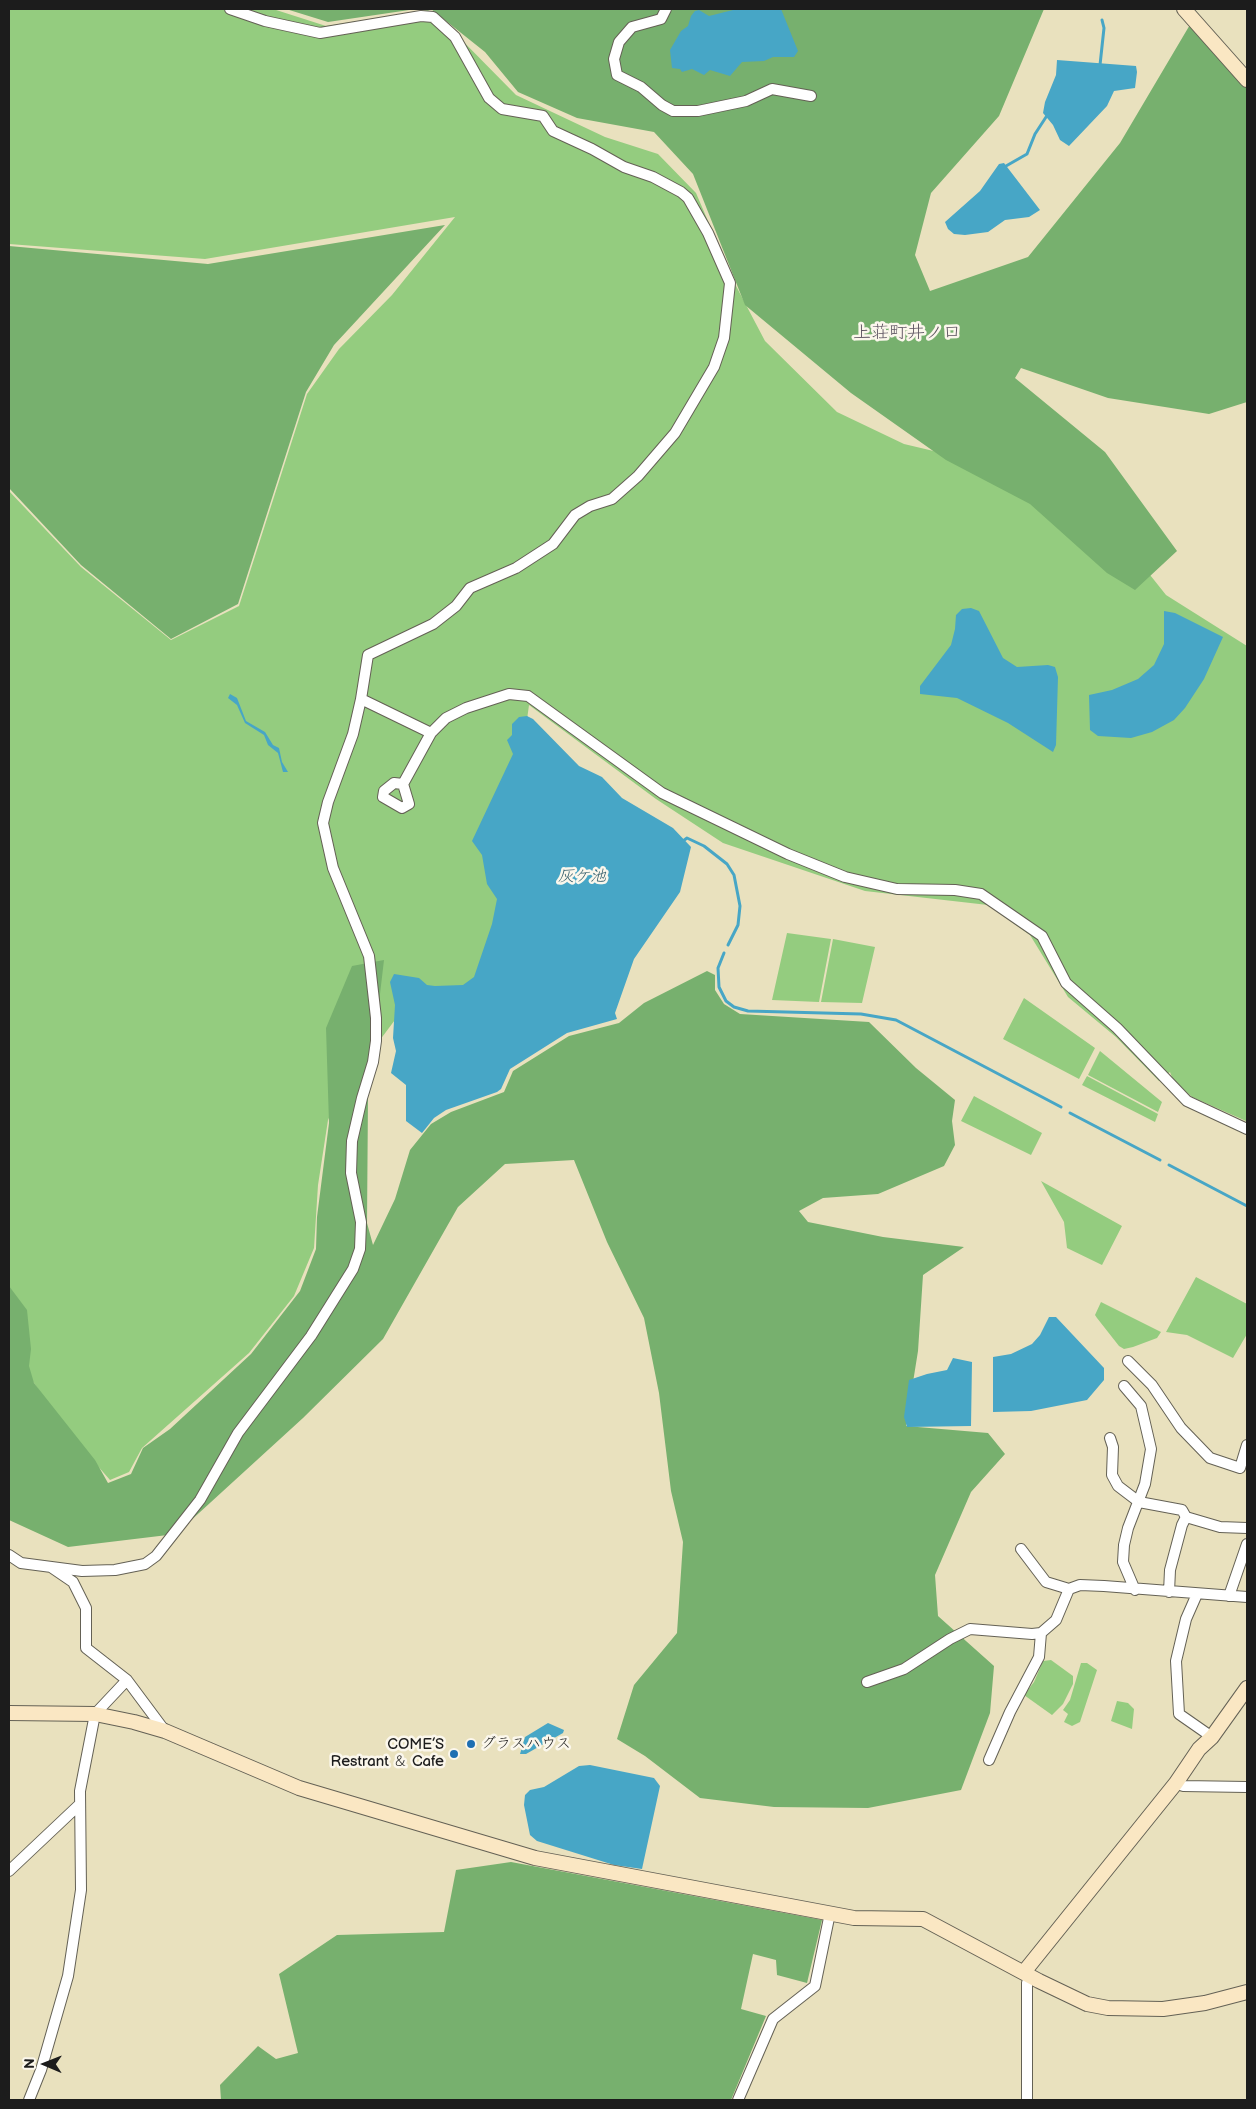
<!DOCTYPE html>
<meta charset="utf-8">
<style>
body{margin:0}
#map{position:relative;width:1256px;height:2109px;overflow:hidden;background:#e9e1be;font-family:"Balsamiq Sans",sans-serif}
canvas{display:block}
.frame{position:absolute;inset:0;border:10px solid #1c1c1c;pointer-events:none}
.north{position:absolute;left:20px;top:2039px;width:50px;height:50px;-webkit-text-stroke:4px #fbf7ec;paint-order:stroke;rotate:271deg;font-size:14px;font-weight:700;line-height:20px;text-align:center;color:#1c1c1c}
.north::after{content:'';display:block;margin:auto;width:18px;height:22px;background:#1c1c1c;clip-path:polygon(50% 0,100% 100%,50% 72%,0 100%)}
</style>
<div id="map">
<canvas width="1256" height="2109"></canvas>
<div class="frame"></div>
<div class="north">N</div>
</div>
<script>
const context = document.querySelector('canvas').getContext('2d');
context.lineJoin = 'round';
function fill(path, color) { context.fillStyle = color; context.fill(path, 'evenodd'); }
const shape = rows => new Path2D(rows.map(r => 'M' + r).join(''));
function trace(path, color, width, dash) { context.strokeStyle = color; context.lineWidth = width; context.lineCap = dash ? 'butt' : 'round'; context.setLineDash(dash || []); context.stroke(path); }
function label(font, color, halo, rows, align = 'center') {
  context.font = font + ' "Balsamiq Sans","Klee One",sans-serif'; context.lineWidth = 5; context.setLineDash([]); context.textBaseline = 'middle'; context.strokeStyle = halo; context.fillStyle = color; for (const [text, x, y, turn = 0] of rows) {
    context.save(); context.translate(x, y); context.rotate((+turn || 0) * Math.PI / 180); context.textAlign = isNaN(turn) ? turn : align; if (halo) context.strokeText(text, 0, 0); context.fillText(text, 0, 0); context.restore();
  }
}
fill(shape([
 [9,9,273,9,326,26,428,10,446,24,516,95,605,137,658,154,696,193,735,284,765,341,837,412,904,444,980,462,1127,546,1166,595,1247,646,1246,1121,1192,1097,1173,1080,1170,1072,1159,1081,1116,1037,1068,997,1030,935,988,905,865,891,723,843,656,799,529,705,503,895,478,984,412,997,342,1091,328,1120,318,1185,314,1248,294,1296,249,1353,142,1448,129,1472,110,1480,63,1426,9,1346,9,491,81,567,171,640,239,606,307,394,339,349,392,295,455,217,205,259,9,244],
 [787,933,831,939,819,1002,772,1000],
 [833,939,875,947,862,1003,821,1002],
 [1024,998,1095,1048,1079,1079,1003,1039],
 [1100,1051,1162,1102,1158,1112,1088,1075],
 [1087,1076,1158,1114,1155,1122,1082,1085],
 [974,1096,1042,1133,1031,1155,961,1121],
 [1041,1181,1122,1226,1102,1265,1067,1248,1064,1222],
 [1196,1277,1247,1304,1247,1334,1233,1358,1187,1335,1166,1332],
 [1101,1302,1161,1332,1157,1338,1133,1347,1124,1349,1119,1346,1097,1318,1095,1315],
 [1051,1660,1073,1676,1073,1684,1063,1704,1052,1715,1024,1695,1034,1682,1043,1661],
 [1081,1663,1087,1663,1097,1670,1080,1722,1072,1726,1064,1722,1068,1714,1063,1710,1070,1700],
 [1117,1701,1128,1703,1134,1709,1132,1729,1111,1721]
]), '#94cc7f');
fill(shape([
 [286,9,416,9,328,22],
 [431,9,1044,9,999,116,931,193,915,255,930,291,1028,257,1120,143,1191,23,1247,87,1247,402,1209,414,1108,398,1021,368,1015,378,1105,452,1177,551,1135,590,1107,573,1030,504,946,460,851,393,745,305,693,174,654,132,577,118,518,92,485,52],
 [445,225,334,345,306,392,238,604,171,639,81,565,9,488,9,246,208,264],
 [384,960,368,1096,367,1223,373,1245,395,1199,410,1150,431,1124,451,1112,504,1092,513,1071,569,1036,619,1023,644,1003,707,971,715,975,715,990,724,1004,740,1014,869,1022,916,1068,955,1100,952,1121,955,1145,944,1166,878,1194,823,1198,799,1211,808,1222,883,1237,964,1247,923,1275,918,1351,906,1426,988,1433,1005,1454,971,1492,935,1575,938,1616,994,1666,990,1713,961,1790,868,1808,774,1807,700,1798,645,1756,617,1739,634,1685,677,1633,683,1542,671,1491,659,1393,644,1318,607,1242,574,1160,505,1164,458,1207,383,1339,303,1418,176,1534,68,1547,9,1520,9,1286,27,1310,31,1349,29,1366,34,1383,95,1460,108,1483,131,1474,143,1448,170,1429,251,1354,300,1291,316,1249,317,1217,329,1123,326,1028,352,966],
 [511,1862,822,1920,807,1983,777,1975,776,1960,753,1954,741,2009,766,2016,731,2100,221,2100,220,2085,258,2046,276,2059,298,2053,279,1974,337,1935,444,1932,456,1870]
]), '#77b06e');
fill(shape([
 [737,9,781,9,798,51,794,57,773,57,764,61,742,62,730,76,710,70,704,75,692,69,682,72,680,69,672,68,670,50,681,31,688,26,691,16,695,11,699,10,709,16],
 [1057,60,1136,66,1137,72,1135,88,1114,91,1107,106,1069,146,1060,140,1053,125,1043,113,1045,102,1056,75],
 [1004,163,1040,210,1029,217,1005,220,988,232,965,235,954,234,948,229,945,222,980,191,999,164],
 [971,608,979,611,1003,658,1017,667,1048,665,1055,667,1058,677,1056,745,1053,752,1008,723,957,698,920,694,920,686,951,645,955,629,956,615,962,609],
 [1164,611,1175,613,1223,637,1204,679,1185,708,1174,720,1152,732,1131,738,1098,736,1090,730,1089,695,1112,690,1138,679,1154,665,1164,644],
 [230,694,237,698,246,721,265,732,273,745,279,748,282,762,288,772,283,772,278,753,268,745,264,735,245,723,237,705,228,698],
 [527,716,533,719,579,766,602,777,622,798,673,828,691,847,680,892,634,959,615,1013,617,1019,567,1033,510,1069,501,1089,497,1092,446,1110,434,1118,422,1133,406,1121,406,1085,391,1073,396,1051,393,1038,395,1005,390,982,394,974,419,978,427,985,435,986,463,985,474,977,492,924,497,899,487,884,482,855,472,841,513,754,507,740,512,735,512,724,519,717],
 [1049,1317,1056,1317,1104,1368,1104,1380,1087,1400,1031,1411,993,1412,993,1357,1011,1354,1032,1344,1040,1335],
 [953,1358,972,1362,971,1426,907,1427,904,1417,909,1380,927,1374,947,1370],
 [548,1723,564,1730,563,1733,526,1754,520,1754,525,1737],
 [590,1765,654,1778,660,1786,642,1869,614,1865,537,1841,530,1835,524,1805,525,1795,530,1790,544,1787,579,1766]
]), '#47a6c6');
trace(shape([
 [1100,65,1104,28,1102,20],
 [1006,166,1027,154,1035,134,1048,114],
 [683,841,687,838,704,846,727,864,734,875,740,906,738,925,728,945],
 [724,953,718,968,719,987,726,1001,734,1007,748,1011,861,1014,896,1020,1061,1107],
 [1070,1113,1160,1160],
 [1169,1165,1247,1206]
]), '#47a6c6', 3);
const street = shape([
 [230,9,265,21,320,33,421,16,433,17,455,37,489,98,502,109,543,116,553,131,592,149,624,167,653,177,681,192,688,198,708,233,730,283,724,338,714,367,675,433,638,476,612,499,590,506,575,515,553,544,516,568,470,588,456,606,433,624,368,655,361,699,431,733],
 [666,9,661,19,632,27,619,42,614,59,617,75,641,87,662,105,673,111,698,111,746,101,772,89,811,96],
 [403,784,394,783,384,791,383,797,402,808,409,804,403,784,431,733,446,718,466,708,509,694,528,696,662,793,788,854,845,877,897,889,955,890,981,894,1042,936,1066,983,1117,1028,1187,1101,1247,1129],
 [1128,1361,1152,1385,1181,1428,1210,1458,1240,1468,1247,1445],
 [1124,1386,1141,1406,1151,1449,1145,1484,1128,1528,1124,1545,1123,1562,1135,1590],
 [1110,1438,1113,1447,1112,1475,1118,1486,1139,1502,1182,1510,1186,1517,1220,1527,1247,1528],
 [1021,1549,1046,1582,1069,1589,1080,1585,1104,1586,1247,1597],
 [9,1555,21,1563,82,1571,115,1570,145,1564,156,1556,200,1500,238,1433,311,1336,353,1269,360,1249,361,1222,351,1173,352,1141,362,1098,373,1062,376,1041,376,1018,369,956,333,868,323,823,328,802,353,734,361,699],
 [51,1567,73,1582,86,1608,86,1648,127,1680,165,1731],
 [1169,1592,1170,1570,1182,1525,1186,1517],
 [1197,1594,1186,1619,1176,1661,1179,1714,1212,1737],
 [1229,1596,1247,1544],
 [867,1682,904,1669,950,1639,970,1629,1032,1634,1041,1633,1056,1620,1069,1589],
 [989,1760,1010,1712,1039,1657,1041,1633],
 [1176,1783,1183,1786,1247,1787],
 [9,1871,80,1804],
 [29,2100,41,2070,68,1976,81,1890,80,1791,95,1714,127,1680],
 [738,2100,773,2019,815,1986,830,1913],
 [1027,2100,1027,1983,1030,1975]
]);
const secondary = shape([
 [1184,9,1247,80],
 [9,1713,95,1714,134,1722,165,1731,299,1788,535,1858,854,1918,923,1919,1039,1981,1087,2004,1108,2008,1163,2009,1205,2003,1247,1992],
 [1024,1972,1176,1783,1199,1749,1212,1737,1247,1688]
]);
trace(street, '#646155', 12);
trace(secondary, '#646155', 16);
trace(street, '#fff', 10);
trace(secondary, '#fae7c3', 14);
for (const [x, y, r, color] of [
 [471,1744,5,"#1f6fb2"],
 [454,1754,5,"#1f6fb2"]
]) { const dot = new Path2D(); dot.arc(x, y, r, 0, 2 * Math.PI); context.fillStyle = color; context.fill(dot); trace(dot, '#fbf7ec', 2); }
label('15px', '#1c1c1c', '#fbf7ec', [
 ["グラスハウス",481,1744],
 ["COME’S",444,1745,"right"],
 ["Restrant ＆ Cafe",444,1762,"right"]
], 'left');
label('italic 16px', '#2f5a68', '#fbf7ec', [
 ["灰ケ池",582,877]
]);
label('18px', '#5c5360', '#fbf7ec', [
 ["上荘町井ノ口",907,333]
]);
</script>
